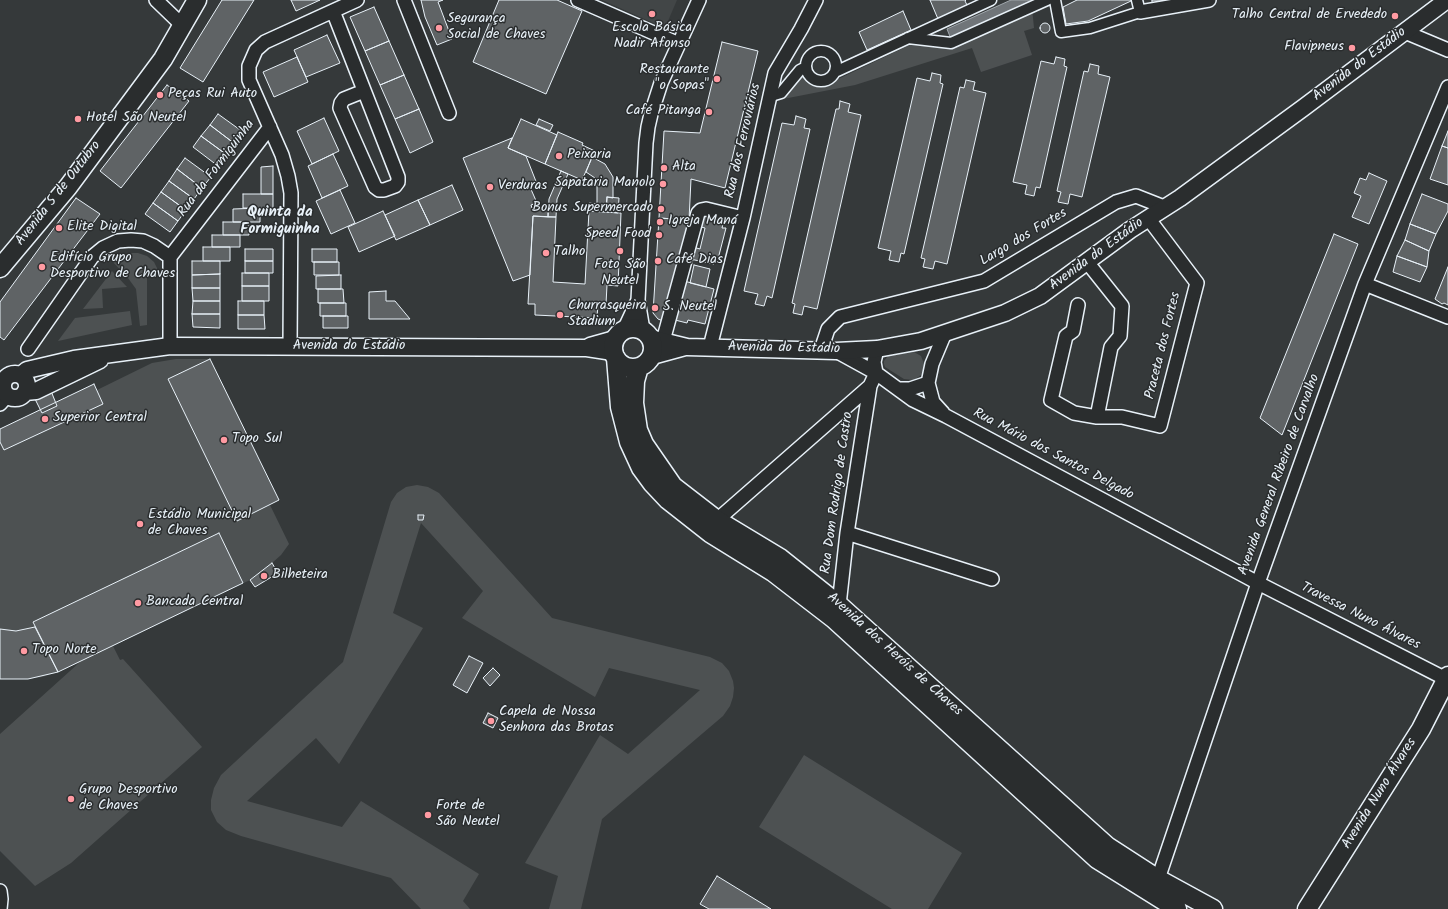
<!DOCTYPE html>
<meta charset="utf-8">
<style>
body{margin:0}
canvas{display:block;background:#35393a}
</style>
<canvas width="1448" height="909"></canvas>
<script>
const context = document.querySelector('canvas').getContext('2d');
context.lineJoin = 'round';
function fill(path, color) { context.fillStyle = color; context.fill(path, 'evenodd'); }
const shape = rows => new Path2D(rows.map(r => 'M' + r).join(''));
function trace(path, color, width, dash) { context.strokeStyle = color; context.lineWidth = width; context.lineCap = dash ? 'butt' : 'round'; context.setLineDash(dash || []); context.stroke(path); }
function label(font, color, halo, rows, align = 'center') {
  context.font = font + ' Kalam,sans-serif'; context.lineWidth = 3; context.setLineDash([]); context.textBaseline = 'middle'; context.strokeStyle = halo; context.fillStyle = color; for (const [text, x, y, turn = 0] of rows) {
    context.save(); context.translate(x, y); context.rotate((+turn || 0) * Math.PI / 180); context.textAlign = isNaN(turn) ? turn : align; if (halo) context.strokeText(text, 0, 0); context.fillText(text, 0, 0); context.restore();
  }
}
fill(shape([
 [602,0,677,0,665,28]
]), '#424647');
fill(shape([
 [1032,8,1034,28,1024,31,1032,55,981,72,972,48,855,85,783,99,803,72,806,78,817,85,832,82,916,42,950,46],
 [128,253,138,253,147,256,154,262,159,272,147,272,147,325,140,326,136,289,128,278,112,261],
 [112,271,127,287,102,289,103,308,83,309],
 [130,311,132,325,58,341,75,318],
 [914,352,921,356,924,364,923,370,921,375,914,380,904,379,885,367,884,364,884,361,888,356],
 [176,359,210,359,279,500,270,505,289,544,281,555,272,563,278,573,255,587,250,580,113,646,120,660,123,659,202,747,71,863,35,886,0,851,0,734,80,662,58,672,42,677,28,679,0,679,0,429,40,410,35,399,51,391,56,402,97,390,152,363],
 [417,485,428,487,439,493,552,618,710,657,722,663,729,671,733,681,734,688,733,697,730,706,723,716,602,819,581,909,549,909,558,876,525,863,600,735,628,754,700,690,609,668,595,697,462,618,483,591,421,523,393,613,423,628,339,764,316,738,247,801,342,827,361,801,479,874,463,901,470,909,421,909,391,878,241,836,226,830,217,822,211,810,211,800,214,788,221,775,343,662,391,502,397,493,406,487],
 [804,755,962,853,928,909,892,909,759,827]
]), '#4d5152');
const water = shape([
 [1011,0,1036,0,951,39,947,29,1011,0]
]);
fill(water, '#707579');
trace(water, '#a0a7ac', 1);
const building = shape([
 [222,0,254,0,203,82,180,68,222,0],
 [291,0,320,0,296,11,291,0],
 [421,0,443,0,438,2,452,39,437,45,425,17,421,0],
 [499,0,557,0,582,11,546,94,473,62,499,0],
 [930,0,966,0,965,1,967,5,938,19,930,0],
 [1077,0,1131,0,1131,1,1088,21,1066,24,1063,7,1077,0],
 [1152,0,1170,0,1152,3,1152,0],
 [374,7,389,41,365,51,350,17,374,7],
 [903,11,911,30,867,50,859,32,903,11],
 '1040 28a5 5 0 1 1 10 0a5 5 0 1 1-10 0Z',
 [327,35,340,63,306,77,294,50,327,35],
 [389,41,404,75,380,85,365,51,389,41],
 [722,42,758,51,725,188,691,179,689,220,659,218,664,131,700,133,722,42],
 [297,57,308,82,274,97,263,72,297,57],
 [1056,57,1065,59,1064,66,1067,67,1040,188,1036,187,1034,196,1025,194,1027,185,1013,182,1041,61,1054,64,1056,57],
 [1090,64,1099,66,1098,74,1110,77,1082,197,1070,194,1068,204,1058,202,1061,192,1057,191,1084,71,1088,72,1090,64],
 [932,73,941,75,940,83,943,84,904,254,901,253,899,262,889,260,891,251,878,248,917,78,930,81,932,73],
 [404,75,419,109,395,119,380,85,404,75],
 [966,80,975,82,973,90,986,93,947,264,935,261,933,269,923,267,925,259,921,258,960,87,964,88,966,80],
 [167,85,189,101,121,188,100,171,167,85],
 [840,101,850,104,848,112,861,115,817,309,804,306,802,315,793,313,795,304,792,303,836,109,839,109,840,101],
 [419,109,433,142,410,153,395,119,419,109],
 [218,114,243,132,235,144,210,125,218,114],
 [796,116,806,119,804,128,810,129,772,298,767,296,764,306,755,304,758,294,744,291,782,123,794,125,796,116],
 [324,118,339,151,312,164,297,131,324,118],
 [521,119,557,135,545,164,508,148,521,119],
 [539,119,553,125,550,131,536,125,539,119],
 [210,125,235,144,227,155,201,136,210,125],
 [1448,131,1448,148,1442,146,1448,131],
 [558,132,583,143,582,145,595,151,582,180,545,164,558,132],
 [201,136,227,155,218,166,193,147,201,136],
 [512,138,508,148,526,156,537,184,530,187,537,203,531,205,532,208,548,208,548,217,533,216,530,275,513,281,463,158,512,138],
 [1442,146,1448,148,1448,185,1430,179,1442,146],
 [333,154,348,186,322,198,308,166,333,154],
 [592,157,605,164,613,177,613,198,607,197,606,212,589,211,589,203,597,204,597,182,595,178,586,172,592,157],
 [185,158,211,177,202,188,177,169,185,158],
 [273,166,273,194,261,194,261,167,273,166],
 [177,169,202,188,194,199,169,181,177,169],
 [561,171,568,174,557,199,556,217,548,217,549,199,561,171],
 [1369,173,1387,181,1369,224,1352,217,1361,196,1354,193,1360,178,1366,180,1369,173],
 [169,181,194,199,186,210,161,192,169,181],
 [452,185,463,210,430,225,418,200,452,185],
 [340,190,355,223,331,234,316,201,340,190],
 [161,192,186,210,178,221,153,203,161,192],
 [243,194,273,194,273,208,243,208,243,194],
 [1422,194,1448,204,1448,211,1436,234,1410,224,1422,194],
 [607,197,619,198,618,213,606,212,607,197],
 [76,198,100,214,4,340,0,337,0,302,76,198],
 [418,200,430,225,396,240,385,215,418,200],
 [153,203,178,221,170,232,145,214,153,203],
 [260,208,260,222,233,222,233,209,260,208],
 [383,211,395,236,359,252,348,227,383,211],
 [589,211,621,213,618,286,607,285,606,304,598,304,597,318,535,315,535,304,528,304,533,216,556,217,553,282,585,284,589,211],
 [700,215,724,220,722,228,726,228,718,259,715,258,714,264,690,259,693,247,700,249,705,228,697,226,700,215],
 [659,218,689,220,663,321,658,319,653,313,659,218],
 [223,222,249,222,249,235,223,235,223,222],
 [1410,224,1436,234,1429,251,1405,240,1410,224],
 [1334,234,1358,244,1282,435,1260,418,1334,234],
 [212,235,240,235,240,247,212,247,212,235],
 [1405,240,1429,251,1427,267,1397,256,1405,240],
 [203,247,230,247,230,261,203,261,203,247],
 [245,249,273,249,273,261,245,261,245,249],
 [312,249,337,249,337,262,312,262,312,249],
 [1397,256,1427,267,1420,282,1393,272,1397,256],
 [192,261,220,261,220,274,192,275,192,261],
 [245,261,273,261,273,273,245,273,245,261],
 [314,262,339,262,339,275,314,275,314,262],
 [694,265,710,269,706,287,690,283,694,265],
 [1448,267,1448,305,1444,303,1442,304,1435,299,1448,267],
 [242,273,269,273,269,286,242,286,242,273],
 [220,274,220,288,192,288,192,275,220,274],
 [341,275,341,289,316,289,316,276,341,275],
 [684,281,714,289,705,324,688,320,687,323,675,320,684,281],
 [242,286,269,286,269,301,242,301,242,286],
 [192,288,220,288,220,301,193,301,192,288],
 [318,289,343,289,344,303,318,303,318,289],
 [386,291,386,301,395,301,410,319,369,319,369,292,386,291],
 [193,301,220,301,220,314,192,314,193,301],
 [238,301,264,301,264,315,238,315,238,301],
 [320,303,346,303,346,316,320,316,320,303],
 [192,314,220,314,220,328,193,327,192,314],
 [238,315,264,315,265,329,238,329,238,315],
 [323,316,348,316,348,328,323,328,323,316],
 [210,359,279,500,237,521,168,379,210,359],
 [94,384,103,404,4,450,0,442,0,429,94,384],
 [51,391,57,406,42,413,35,399,51,391],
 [418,515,424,515,423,520,418,520,418,515],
 [219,533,243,583,58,672,33,622,219,533],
 [272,563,278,573,255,587,250,580,272,563],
 [35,627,58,672,28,679,0,679,0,629,16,631,35,627],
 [469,656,483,663,467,693,453,685,469,656],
 [493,668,500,675,490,686,483,678,493,668],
 [488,713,498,718,493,728,483,723,488,713],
 [717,876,771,909,709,909,700,904,717,876]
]);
fill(building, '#5f6365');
trace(building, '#e8f1f8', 1);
const pedestrian = shape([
 [1055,0,1061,32,1090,28,1140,12,1137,0],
 [908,38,951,43,1047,0],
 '806 66a15 15 0 1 1 30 0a15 15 0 1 1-30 0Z',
 [835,72,991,0],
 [771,96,781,93,800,70,806,67]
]);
const minor = shape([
 [156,0,183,26],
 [404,0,449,113],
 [578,0,679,44],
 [333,11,398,177,398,182,395,186,384,190,379,190,375,187,340,108,341,103,344,99,364,91],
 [1140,12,1209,0],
 [1405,32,1448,50],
 [1087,262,1122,306,1120,336,1111,347,1097,417],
 [1365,284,1448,317],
 [1078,305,1073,331,1066,336,1051,400,1074,413,1097,417,1122,417,1160,426,1197,283,1148,218],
 [624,330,638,300],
 [643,330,638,300,646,143,648,127,651,114,661,83,699,0],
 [663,341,698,213,701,210,706,209,743,218],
 [170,346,170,257,270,127],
 [290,346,291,193,288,176,282,155,249,80,249,66,256,50,265,42,357,0],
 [710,347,743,218,775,73,801,29,816,0],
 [28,349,92,257,103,248,118,241,131,240,143,241,154,246,170,257],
 [821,350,828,329,840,317,984,281,1116,202,1136,196,1164,207],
 [836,351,876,373,913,400,946,416,1258,583,1448,680],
 [900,389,910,389,928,383],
 [0,404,7,396],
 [943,413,933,402,928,383,932,364,945,333],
 [717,520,870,386],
 [847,533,992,579],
 [839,605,847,533,870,386,876,373,874,362,877,349],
 [1158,879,1258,583,1365,284,1448,87],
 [0,891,1,899,0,909]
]);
const tertiary = shape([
 [650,338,687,347,836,351,877,349,921,341,1005,313,1040,296,1130,230,1180,198,1303,108,1447,0],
 [590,346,615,339],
 [652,356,685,347],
 '3 386a12 12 0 1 1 24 0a12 12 0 1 1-24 0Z',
 [21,375,27,370,74,359,170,346,587,348,613,352],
 [25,392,36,391,100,360]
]);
const secondary = shape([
 [0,268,68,187,163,59,197,0],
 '613 348a20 20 0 1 1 40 0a20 20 0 1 1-40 0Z',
 [616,358,620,407,629,442,641,468,652,483,668,500,710,533,773,572,834,619,1097,859,1177,909],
 [639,367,635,381,634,403,638,430,644,444,673,486,717,520,780,558,839,605,1107,846,1158,879,1213,909],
 [1307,909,1421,729,1448,676]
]);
trace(pedestrian, '#e8f1f8', 13);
trace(minor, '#e8f1f8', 16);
trace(tertiary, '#e8f1f8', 19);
trace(secondary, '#e8f1f8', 21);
trace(pedestrian, '#2a2d2e', 10);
trace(minor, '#2a2d2e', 13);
trace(tertiary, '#2a2d2e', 16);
trace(secondary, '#2a2d2e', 18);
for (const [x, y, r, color] of [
 [652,14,4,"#ff9aa2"],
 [1395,16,4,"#ff9aa2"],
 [439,28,4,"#ff9aa2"],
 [1352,48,4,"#ff9aa2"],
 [717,79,4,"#ff9aa2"],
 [160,95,4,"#ff9aa2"],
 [709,112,4,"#ff9aa2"],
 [78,119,4,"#ff9aa2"],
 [559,156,4,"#ff9aa2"],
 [664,168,4,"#ff9aa2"],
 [663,184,4,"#ff9aa2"],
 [490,187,4,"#ff9aa2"],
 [661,209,4,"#ff9aa2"],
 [660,222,4,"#ff9aa2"],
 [59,228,4,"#ff9aa2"],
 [659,235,4,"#ff9aa2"],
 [620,251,4,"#ff9aa2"],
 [546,253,4,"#ff9aa2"],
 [658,261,4,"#ff9aa2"],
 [42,267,4,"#ff9aa2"],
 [655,308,4,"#ff9aa2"],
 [560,315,4,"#ff9aa2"],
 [45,419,4,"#ff9aa2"],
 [224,440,4,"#ff9aa2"],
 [140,524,4,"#ff9aa2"],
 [264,576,4,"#ff9aa2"],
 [138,603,4,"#ff9aa2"],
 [24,651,4,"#ff9aa2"],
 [491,721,4,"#ff9aa2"],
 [71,799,4,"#ff9aa2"],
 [428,815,4,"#ff9aa2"]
]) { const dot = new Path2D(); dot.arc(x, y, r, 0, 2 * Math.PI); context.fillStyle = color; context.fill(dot); trace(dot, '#2a2d2e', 1.5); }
label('14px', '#e8f1f8', '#2a2d2e', [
 ["Talho Central de Ervededo",1387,16,"right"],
 ["Segurança",447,20],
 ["Social de Chaves",447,36],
 ["Escola Básica",652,29,"center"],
 ["Nadir Afonso",652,45,"center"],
 ["Flavipneus",1344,48,"right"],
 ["Restaurante",709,71,"right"],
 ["\"o Sopas\"",709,87,"right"],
 ["Peças Rui Auto",168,95],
 ["Café Pitanga",701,112,"right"],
 ["Hotel São Neutel",86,119],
 ["Peixaria",567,156],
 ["Alta",672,168],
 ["Sapataria Manolo",655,184,"right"],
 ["Verduras",498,187],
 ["Bonus Supermercado",653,209,"right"],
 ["Igreja Maná",668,222],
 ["Elite Digital",67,228],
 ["Speed Food",651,235,"right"],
 ["Talho",554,253],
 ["Edifício Grupo",50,259],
 ["Desportivo de Chaves",50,275],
 ["Café Dias",666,261],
 ["Foto São",620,266,"center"],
 ["Neutel",620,282,"center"],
 ["Churrasqueira",568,307],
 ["Stadium",568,323],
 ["S. Neutel",663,308],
 ["Superior Central",53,419],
 ["Topo Sul",232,440],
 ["Estádio Municipal",148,516],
 ["de Chaves",148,532],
 ["Bilheteira",272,576],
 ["Bancada Central",146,603],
 ["Topo Norte",32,651],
 ["Capela de Nossa",499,713],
 ["Senhora das Brotas",499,729],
 ["Grupo Desportivo",79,791],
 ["de Chaves",79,807],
 ["Forte de",436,807],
 ["São Neutel",436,823]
], 'left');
label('14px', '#e8f1f8', '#2a2d2e', [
 ["Avenida do Estádio",1360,65,-37],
 ["Rua dos Ferroviários",744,141,-77],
 ["Rua da Formiguinha",217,169,-53],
 ["Avenida 5 de Outubro",59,194,-52],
 ["Largo dos Fortes",1024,238,-31],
 ["Avenida do Estádio",1097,255,-36],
 ["Praceta dos Fortes",1164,346,-76],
 ["Avenida do Estádio",349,347],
 ["Avenida do Estádio",784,349,1],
 ["Rua Mário dos Santos Delgado",1053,455,28],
 ["Avenida General Ribeiro de Carvalho",1280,475,-70],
 ["Rua Dom Rodrigo de Castro",838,493,-82],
 ["Travessa Nuno Álvares",1360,617,27],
 ["Avenida dos Heróis de Chaves",894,655,42],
 ["Avenida Nuno Álvares",1380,794,-58]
]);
label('bold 15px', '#e8f1f8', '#2a2d2e', [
 ["Quinta da",280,213],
 ["Formiguinha",280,230]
]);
</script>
